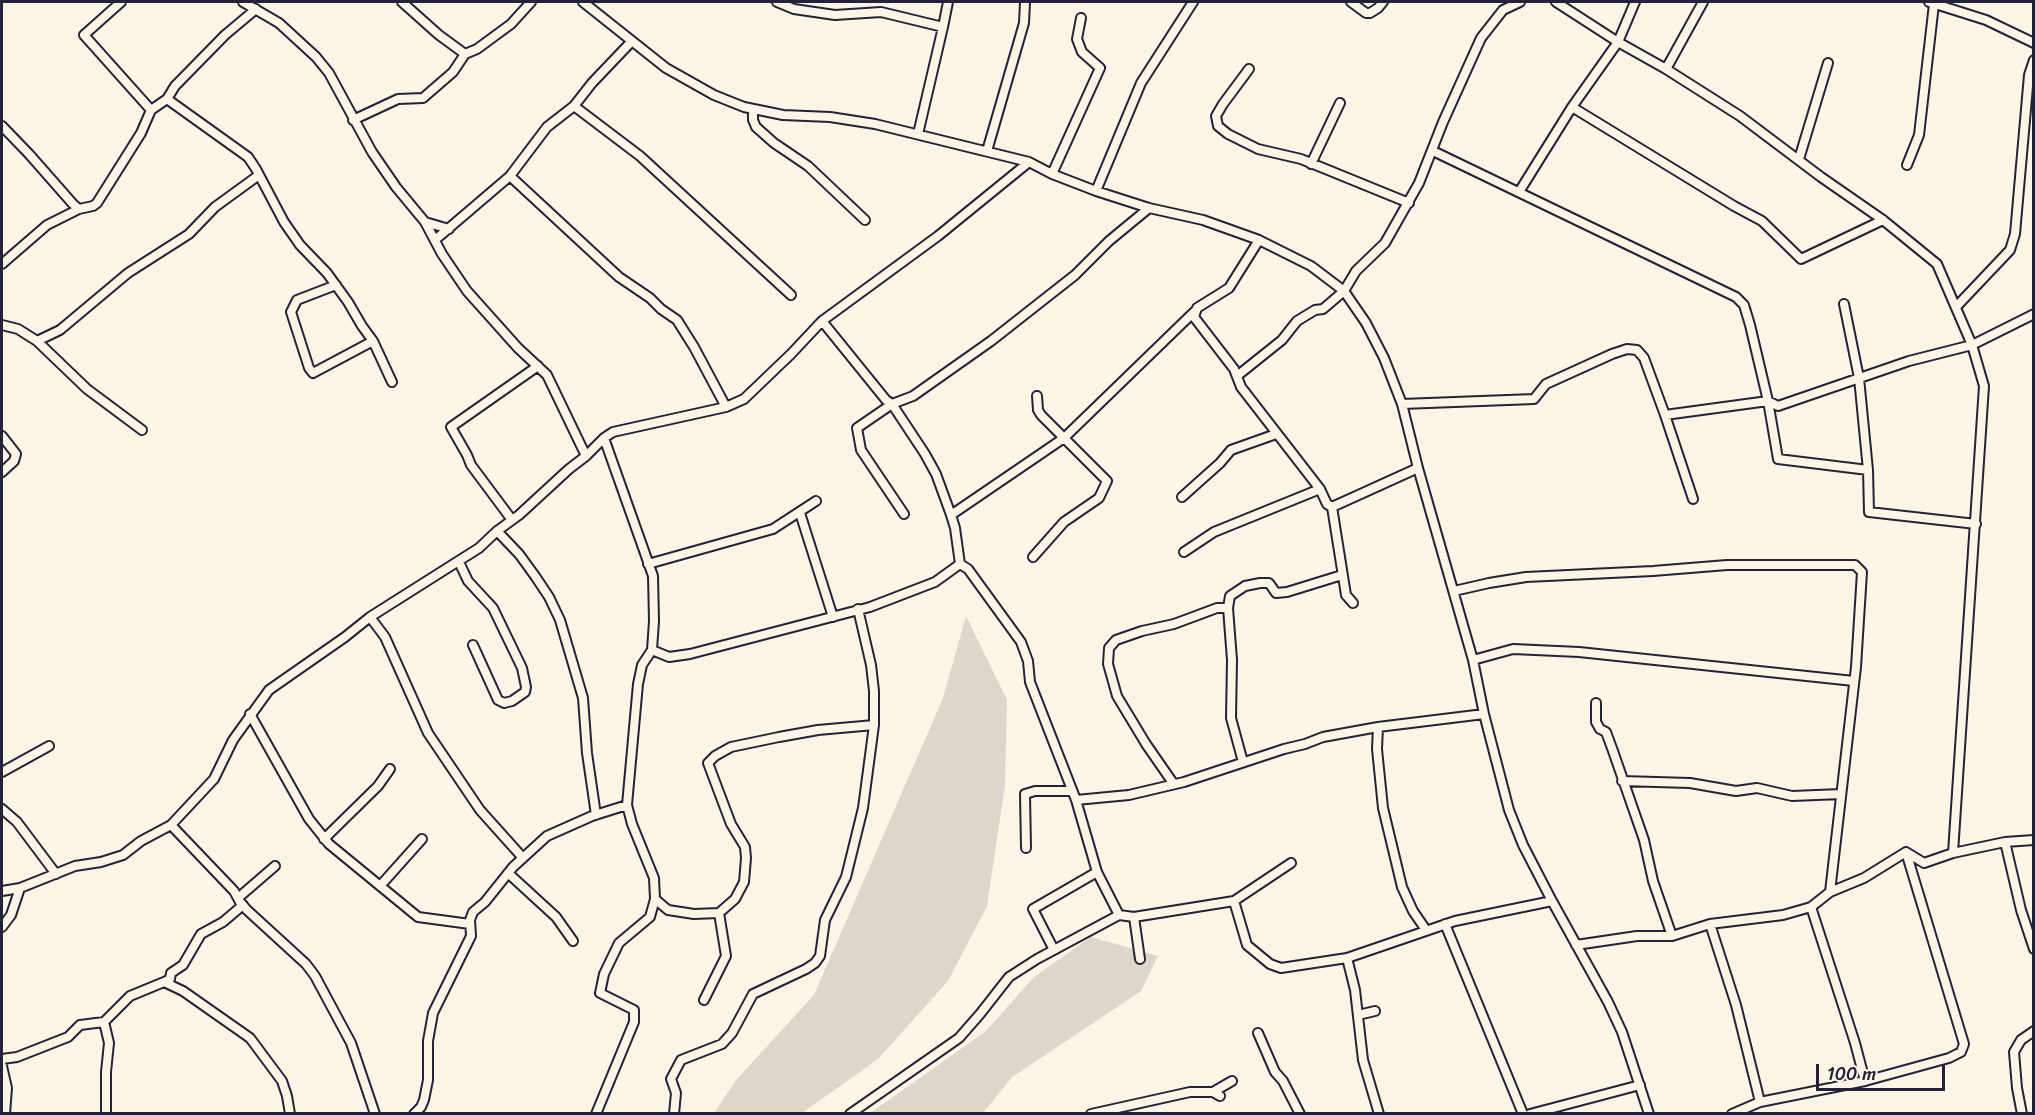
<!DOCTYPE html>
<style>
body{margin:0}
#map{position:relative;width:2035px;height:1115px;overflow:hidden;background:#fcf5e5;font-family:Sriracha,sans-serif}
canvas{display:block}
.frame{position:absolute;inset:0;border:3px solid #22223b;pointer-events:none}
.scale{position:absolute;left:1816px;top:1064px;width:129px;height:27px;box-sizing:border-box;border:3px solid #22223b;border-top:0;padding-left:8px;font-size:18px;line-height:21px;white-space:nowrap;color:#22223b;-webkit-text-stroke:4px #fcf5e5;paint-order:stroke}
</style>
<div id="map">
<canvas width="2035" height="1115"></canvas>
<div class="frame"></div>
<div class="scale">100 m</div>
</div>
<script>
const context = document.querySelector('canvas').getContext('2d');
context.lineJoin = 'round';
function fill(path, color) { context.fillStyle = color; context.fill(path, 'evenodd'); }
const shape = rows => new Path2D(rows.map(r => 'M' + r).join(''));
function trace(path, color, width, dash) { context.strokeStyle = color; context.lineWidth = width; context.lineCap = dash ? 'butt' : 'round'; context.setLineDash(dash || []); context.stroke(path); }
fill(shape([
 [966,616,1007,700,1005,785,987,906,948,981,878,1059,802,1113,714,1113,737,1079,814,995,943,698],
 [1091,937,1158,956,1141,991,1012,1077,983,1113,869,1114,986,1031,1034,977]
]), '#dcd6cc');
const street = shape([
 [121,2,84,35,151,110],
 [243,2,279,23,316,57,329,73,372,152,396,187,425,222,442,254,467,291,518,348,547,375,586,456],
 [402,2,439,35,465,54],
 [583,2,666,68,714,95,744,107,783,115,830,117,875,124,1029,162,1052,174,1096,191,1149,208,1203,220,1259,240,1311,266,1344,291,1366,323,1384,358,1402,404,1418,468,1473,660,1484,714,1509,810,1523,845,1552,901,1608,1002,1622,1032,1649,1114],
 [777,2,794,9,835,15,881,12,943,27,918,134],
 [1351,2,1366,13,1370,13,1378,8,1383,2],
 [1556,2,1618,42,1666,69,1740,116,1821,177,1883,220,1937,264,1972,345,1984,386,1953,853],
 [1929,2,1986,20,2034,43],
 [943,27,948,2],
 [1249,69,1223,104,1216,116,1218,126,1228,134,1258,149,1301,159,1409,203],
 [1666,69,1703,2],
 [167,99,248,157,256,169,284,222,300,245,327,273,348,302,362,326,373,341,392,382],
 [574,106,640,156,791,295],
 [1572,107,1734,206,1762,221,1801,259,1883,220],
 [753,109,753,120,756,127,774,143,808,166,865,220],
 [353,120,398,99,423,98,453,72,465,54,477,49,511,24,531,2],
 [2,126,29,154,73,204,79,209,93,206,97,203,141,133,151,110,167,99,175,86,225,35,256,9],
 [987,151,1024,23,1025,2],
 [1433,151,1736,297,1744,305,1750,325,1768,401,1778,459,1868,470],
 [1799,159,1828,63],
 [1311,164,1340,103],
 [1907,165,1919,135,1934,4],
 [1052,174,1100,68,1082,52,1077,39,1081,18],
 [510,176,619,277,650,298,661,309,677,320,694,347,726,407],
 [1096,191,1141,83,1193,2],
 [1519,192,1572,107,1618,42,1635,2],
 [425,222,449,229],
 [435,240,510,176,547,127,574,106,592,83,632,41],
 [1259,240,1229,288,1197,308,1194,317,1234,369,1241,387,1320,489,1327,504,1332,507,1346,595,1353,603],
 [2,264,47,225,79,209],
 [336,285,297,300,291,312,309,368,313,373,373,341],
 [1844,304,1859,378,1868,470,1869,512,1976,524],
 [1956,307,2010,250,2015,234,2029,75,2034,60],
 [822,321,886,400,892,404,925,454,936,474,951,515,955,528,960,564],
 [2,325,18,329,37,341,60,330,128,273,189,234,215,207,259,175],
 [37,341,87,389,142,430],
 [1237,376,1282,340,1297,321,1315,310,1323,309,1344,291,1356,271,1385,243,1419,183,1443,122,1481,38,1503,10,1520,2],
 [1402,404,1534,399,1546,384,1612,354,1627,349,1637,350,1644,358,1665,415,1693,499],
 [1665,415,1768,401,1778,406,1909,361,1972,345,2034,314],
 [2,436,16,454,14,461,2,472],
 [1182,497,1220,463,1231,450,1276,434],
 [1332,507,1418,468],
 [800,513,833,617],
 [904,514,861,450,857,428,892,404,913,396,991,341,1075,275,1109,241,1149,208],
 [951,515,1064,438,1194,312],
 [512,520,471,465,467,455,451,427,538,366],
 [497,531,519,554,535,576,549,597,560,620,583,698,587,753,596,815],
 [1184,552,1214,532,1320,489],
 [1033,557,1064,522,1099,498,1107,481,1041,415,1038,410,1037,396],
 [459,562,468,581,493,608,522,668,526,687,525,692,512,701,504,703,498,700,473,645],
 [648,564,773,529,816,501],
 [1454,591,1489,583,1526,577,1653,571,1727,565,1855,565,1862,572,1856,667,1830,892],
 [370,617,385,637,428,733,480,810,523,858],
 [652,650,669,657,690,654,870,607,935,582,960,564,968,569,1021,642,1028,661,1030,682,1076,800,1097,872,1119,915],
 [1473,660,1513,649,1579,652,1854,681],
 [1596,703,1596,722,1600,729,1606,732,1613,751,1644,840,1653,881,1672,936],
 [250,714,309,819,329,844,418,917,470,924],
 [1378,727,1484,714],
 [1243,762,1231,718,1232,660,1228,608,1230,596,1245,586,1260,583,1269,583,1276,593,1287,592,1342,575],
 [2,772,49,746],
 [1622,781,1690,783,1736,791,1757,788,1792,796,1841,794],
 [1173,783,1146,744,1117,696,1108,664,1109,648,1116,640,1142,631,1174,624,1217,608,1228,608],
 [1076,800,1129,795,1184,782,1284,749,1305,744,1323,737,1378,727,1377,749,1383,808,1402,887,1413,911,1426,930],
 [2,809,17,822,56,874],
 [171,825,234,891,240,902,247,910,306,964,315,976,351,1043,375,1114],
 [324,839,378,786,390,769],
 [2005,842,2021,910,2034,949],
 [1026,848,1025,794,1035,791,1072,791],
 [508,873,556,917,573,941],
 [380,886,422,839],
 [2,891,20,888],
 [238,898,275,866],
 [655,899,668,910,694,914,719,913,735,899,744,882,746,858,745,847,731,824,708,763,715,756,731,747,779,737,818,730,874,725],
 [1234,901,1247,945,1270,964,1281,968,1347,958,1455,921,1552,901],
 [1811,907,1855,1043,1865,1081],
 [1134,917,1140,959],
 [1445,924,1523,1114],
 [1710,924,1736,1005,1760,1102],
 [2,927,11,915,20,888,75,866,101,862,123,855,141,841,171,825,214,779,233,740,269,690,345,637,370,617,479,548,497,531,519,515,569,469,586,456,604,438,613,432,726,407,744,399,791,354,822,321,938,236,1029,162],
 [1576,945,1637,936,1672,936,1710,924,1783,915,1811,907,1830,892,1864,878,1906,852,1924,863,1953,853,2005,842,2034,840],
 [1054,950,1033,909,1097,872],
 [1347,958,1355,990,1363,1060,1379,1114],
 [164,982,170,979,171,973,183,965,201,934,223,922,243,905],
 [704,1000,726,956,719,913],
 [1358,1015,1375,1011],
 [104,1022,109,1043,106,1072,106,1114],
 [1258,1033,1275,1072,1283,1081,1300,1114],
 [2,1059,17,1057,68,1037,80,1025,104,1022,130,996,164,982,183,991,250,1038,282,1081,287,1096,290,1114],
 [2,1066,7,1088,5,1114],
 [1213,1092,1232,1081],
 [414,1114,421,1107,424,1100,428,1080,428,1041,433,1013,471,936,470,920,473,912,485,902,513,867,547,836,592,816,627,805],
 [596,1114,634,1022,634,1010,600,993,604,974,619,943,650,917,655,899,654,878,632,824,627,805,638,684,642,665,652,650,654,621,653,576,604,438],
 [674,1114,676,1093,671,1079,681,1060,722,1044,732,1033,753,994,806,969,815,963,820,956,825,920,846,877,863,808,874,725,874,691,871,665,858,609],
 [850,1114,959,1038,980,1014,1009,977,1037,959,1119,915,1134,917,1234,901,1291,863],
 [1091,1114,1190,1092,1213,1092,1220,1096],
 [1530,1114,1640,1085],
 [1732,1114,1760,1102,1865,1081,1949,1058,1961,1052,1964,1044,1906,852],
 [2022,1114,2017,1088,2014,1052,2021,1040,2034,1031]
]);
trace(street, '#22223b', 12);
trace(street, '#fcf5e5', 8);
</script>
